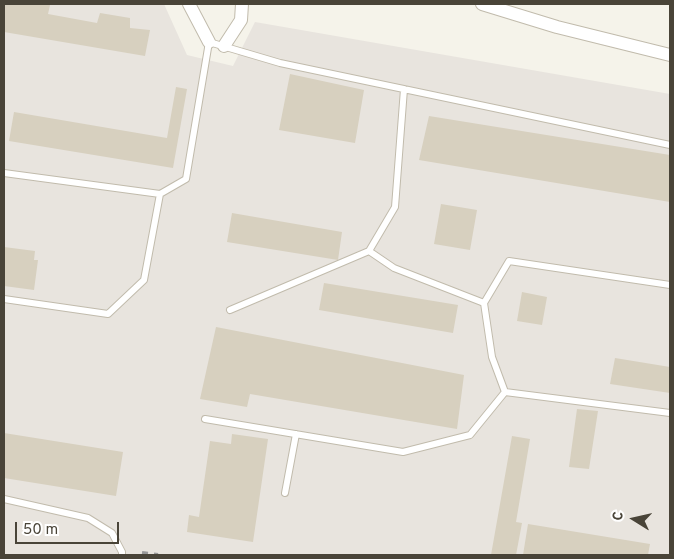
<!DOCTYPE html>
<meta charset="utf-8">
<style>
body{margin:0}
#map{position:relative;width:674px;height:559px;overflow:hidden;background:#f5f3ea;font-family:Overpass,sans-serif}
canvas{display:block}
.frame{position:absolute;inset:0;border:5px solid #494438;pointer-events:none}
.north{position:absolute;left:609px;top:494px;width:50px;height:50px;-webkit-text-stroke:4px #fff;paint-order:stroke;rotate:280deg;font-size:14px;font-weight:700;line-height:20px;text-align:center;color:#494438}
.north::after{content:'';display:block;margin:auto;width:18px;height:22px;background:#494438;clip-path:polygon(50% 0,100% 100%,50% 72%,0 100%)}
.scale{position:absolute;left:15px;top:522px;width:104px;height:22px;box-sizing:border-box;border:2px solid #494438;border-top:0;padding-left:6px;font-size:15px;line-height:18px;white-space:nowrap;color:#494438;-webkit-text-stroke:4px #fff;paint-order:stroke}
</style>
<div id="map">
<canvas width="674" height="559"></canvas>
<div class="frame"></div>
<div class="north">С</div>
<div class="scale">50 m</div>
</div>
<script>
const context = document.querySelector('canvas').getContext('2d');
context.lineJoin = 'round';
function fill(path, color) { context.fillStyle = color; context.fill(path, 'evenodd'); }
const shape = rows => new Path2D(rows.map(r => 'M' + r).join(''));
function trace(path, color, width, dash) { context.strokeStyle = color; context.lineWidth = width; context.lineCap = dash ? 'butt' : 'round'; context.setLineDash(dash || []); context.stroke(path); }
fill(shape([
 [4,4,164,4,187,55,233,66,255,22,670,94,670,555,4,555]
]), '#e8e4de');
fill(shape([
 [4,4,50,5,48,14,97,23,100,13,130,18,130,28,150,30,145,56,4,32],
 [290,74,364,90,355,143,279,130],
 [176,87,187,89,173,168,9,141,14,112,167,138],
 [429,116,670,155,670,202,419,160],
 [441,204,477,210,470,250,434,244],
 [232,213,342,232,338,260,227,242],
 [4,247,35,251,34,260,38,260,34,290,4,286],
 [324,283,458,305,453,333,319,310],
 [522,292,547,297,542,325,517,321],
 [216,327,464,375,457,429,250,394,247,407,200,399],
 [615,358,670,367,670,393,610,384],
 [577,409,598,411,589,469,569,467],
 [4,433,123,452,116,496,4,478],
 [232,434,268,439,253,542,187,532,189,515,199,517,210,441,231,444],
 [512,436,530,439,516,522,522,523,516,555,491,555],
 [528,524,650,544,648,555,523,555]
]), '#d7d0bf');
const lane = shape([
 [4,173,160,194,186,179,209,42,280,63,670,145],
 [369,251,394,268,484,303,492,357,505,392,670,413],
 [4,299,108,314,144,280,160,194],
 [484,303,509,261,670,285],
 [230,310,369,251,395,207,404,89],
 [205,419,403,452,470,435,505,392],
 [285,493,296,434],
 [4,499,88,518,112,533,122,552,122,555]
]);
const street = shape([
 [189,4,209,42],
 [482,4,557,27,670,55],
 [224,46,241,20,242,4]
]);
trace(lane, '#c1bbac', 8);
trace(street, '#c1bbac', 14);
trace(lane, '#fff', 6);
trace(street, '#fff', 12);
trace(shape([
 [142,553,158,555]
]), '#989898', 4, [6, 6]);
</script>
